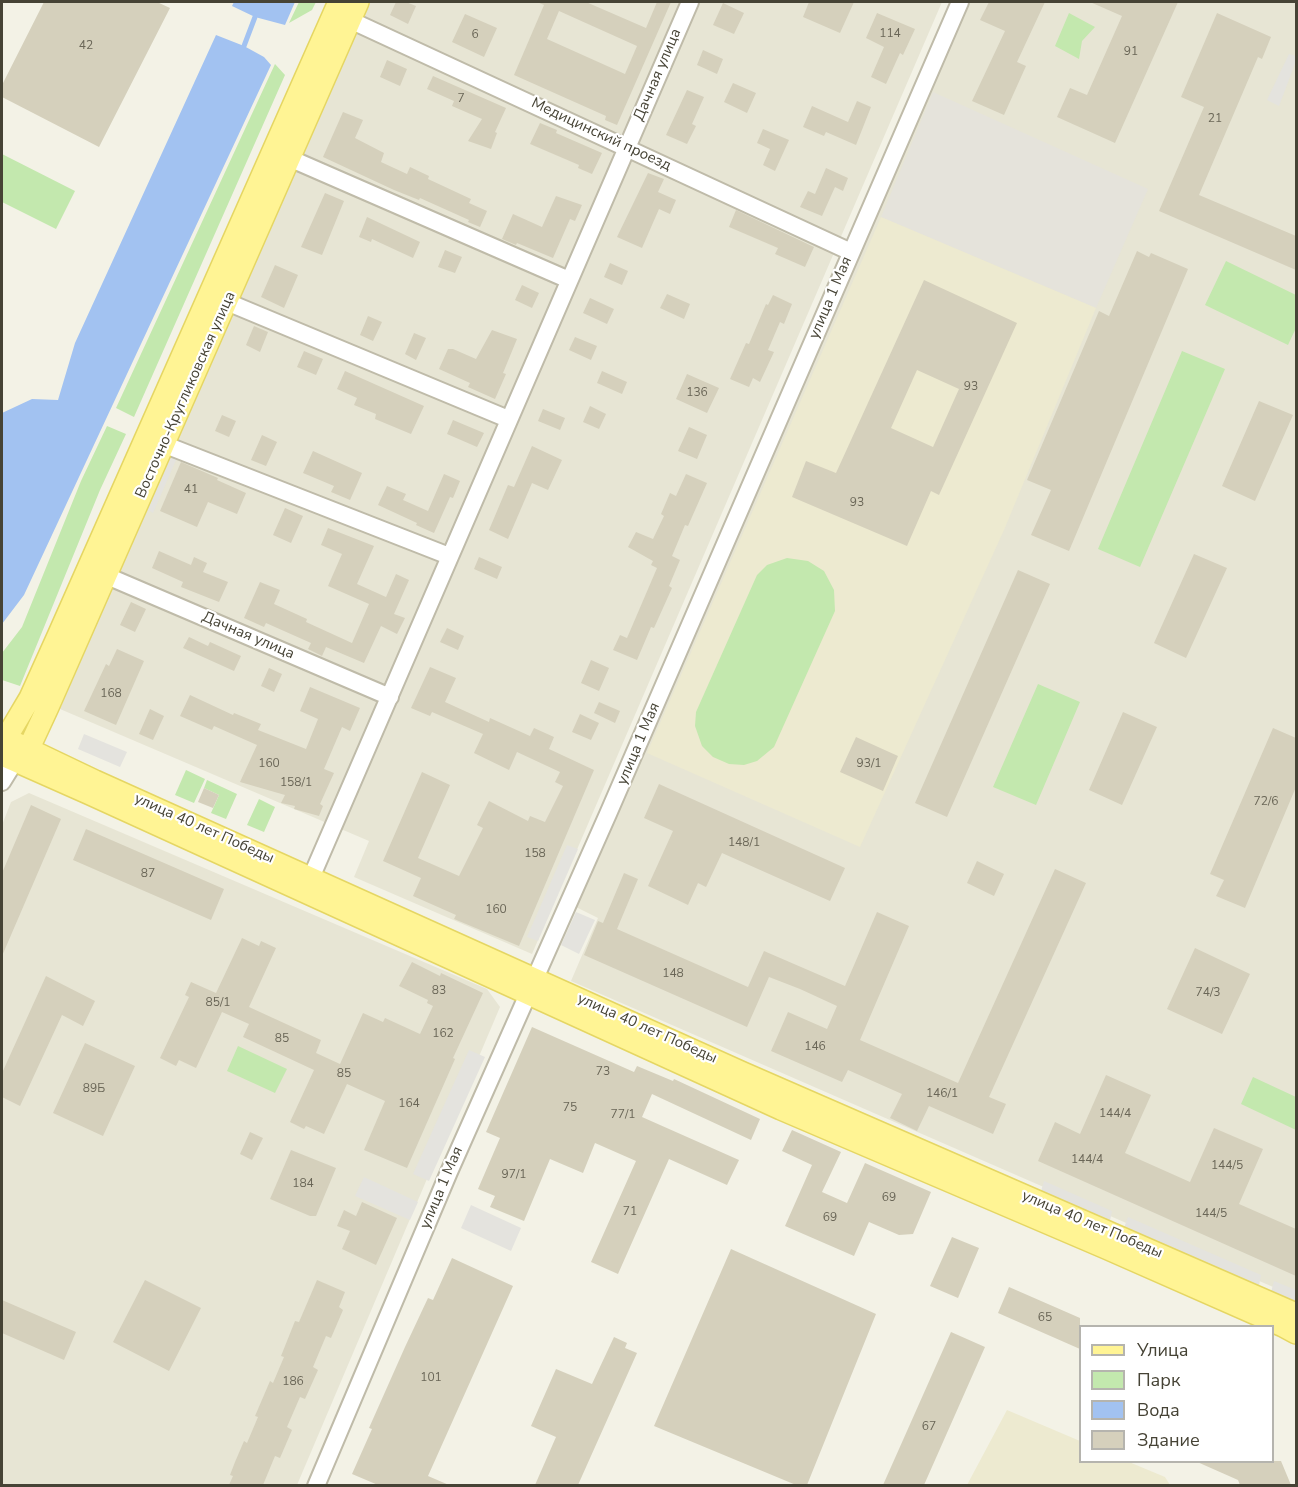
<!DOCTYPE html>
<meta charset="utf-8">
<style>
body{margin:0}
#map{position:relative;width:1298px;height:1487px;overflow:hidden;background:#f3f2e6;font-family:"Nunito Sans",sans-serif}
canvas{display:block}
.frame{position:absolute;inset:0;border:3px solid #464335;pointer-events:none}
.legend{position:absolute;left:1079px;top:1325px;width:195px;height:138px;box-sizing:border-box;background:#fff;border:2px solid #b5b4ae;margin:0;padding:8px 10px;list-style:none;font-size:18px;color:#464335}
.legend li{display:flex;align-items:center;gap:12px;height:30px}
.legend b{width:30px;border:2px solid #b5b4ae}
</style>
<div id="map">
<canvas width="1298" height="1487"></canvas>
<div class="frame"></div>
<ul class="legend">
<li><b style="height:8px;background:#fff494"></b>Улица</li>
<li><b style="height:16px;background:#c3e8ae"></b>Парк</li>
<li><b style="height:16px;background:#a2c2f1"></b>Вода</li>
<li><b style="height:16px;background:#d5d0bc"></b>Здание</li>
</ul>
</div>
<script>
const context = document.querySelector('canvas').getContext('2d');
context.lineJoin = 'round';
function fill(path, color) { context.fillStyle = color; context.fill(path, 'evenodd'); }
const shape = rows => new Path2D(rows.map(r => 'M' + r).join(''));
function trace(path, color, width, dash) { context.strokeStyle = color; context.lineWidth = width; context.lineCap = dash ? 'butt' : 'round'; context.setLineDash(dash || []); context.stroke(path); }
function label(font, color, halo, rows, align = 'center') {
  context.font = font + ' "Nunito Sans",sans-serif'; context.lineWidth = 4.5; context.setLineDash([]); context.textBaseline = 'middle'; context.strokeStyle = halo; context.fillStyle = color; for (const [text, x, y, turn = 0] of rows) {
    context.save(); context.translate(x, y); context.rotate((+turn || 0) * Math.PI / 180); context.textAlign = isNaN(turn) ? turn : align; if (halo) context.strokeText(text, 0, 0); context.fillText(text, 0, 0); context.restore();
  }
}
fill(shape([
 [365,2,942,2,532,954,354,877,369,841,60,709],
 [970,2,1296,2,1296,1297,571,981,598,918,576,907],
 [29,793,487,989,500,1007,297,1485,2,1486,2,825,11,802]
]), '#e7e5d4');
fill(shape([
 [933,92,1148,189,1096,308,881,217]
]), '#e5e3db');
fill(shape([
 [881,217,1096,308,1004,530,860,847,647,753],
 [1007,1410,1080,1441,1080,1462,1129,1462,1165,1477,1170,1485,967,1485]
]), '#edead0');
fill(shape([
 [299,2,316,2,312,10,289,23],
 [1069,13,1095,27,1082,41,1079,59,1055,46],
 [275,64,285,75,134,417,116,408],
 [2,154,75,191,56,229,2,202],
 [1226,261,1296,295,1296,328,1288,345,1205,305],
 [1182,351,1225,369,1140,567,1098,549],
 [107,426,126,434,100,490,20,686,2,680,2,653,22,627,81,481],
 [787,558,808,561,824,571,834,590,835,611,774,747,757,761,744,765,729,764,713,757,702,746,695,726,696,712,757,575,767,565],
 [1038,684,1080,702,1036,805,993,787],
 [186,770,205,779,194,803,175,795],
 [207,780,237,794,226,819,211,813,219,795,204,788],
 [259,799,275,807,264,832,247,825],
 [238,1046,287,1069,275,1093,227,1071],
 [1253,1077,1296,1097,1296,1130,1241,1104]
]), '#c3e8ae');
fill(shape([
 [1289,54,1296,56,1296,61,1279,106,1267,100],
 [170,453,179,453,153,513,145,508],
 [84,734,127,752,120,767,78,749],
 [567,845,578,849,538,941,527,937],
 [576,912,595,920,579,954,561,945],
 [469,1050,485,1057,429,1181,413,1174],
 [364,1177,418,1202,410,1220,355,1196],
 [1044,1181,1112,1211,1110,1221,1041,1191],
 [471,1205,521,1228,511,1251,461,1228],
 [1128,1217,1261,1275,1259,1286,1124,1228],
 [1274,1281,1296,1290,1296,1303,1271,1292]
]), '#e4e3de');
fill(shape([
 [234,2,295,2,285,25,255,17,232,6],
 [216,35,244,46,264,57,271,65,24,595,2,624,2,413,32,399,58,400,75,343]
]), '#a2c2f1');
trace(shape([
 [244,46,255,17]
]), '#a2c2f1', 5);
fill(shape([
 [44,2,157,2,170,8,99,147,2,97,2,85],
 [396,2,406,2,416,6,408,24,390,15],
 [537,2,586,2,646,28,657,2,671,2,617,125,605,120,606,116,514,75,544,5],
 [559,11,637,46,625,74,547,39],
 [809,2,854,2,840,33,803,17],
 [989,2,1045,2,1017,62,1026,66,1004,115,972,101,1005,31,980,20],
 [1090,2,1178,2,1115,143,1057,117,1070,88,1087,95,1122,16],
 [723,3,744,13,734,34,713,25],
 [877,13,915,29,903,55,900,53,886,84,871,77,884,47,866,38],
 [1217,13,1271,37,1262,59,1258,57,1199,195,1296,236,1296,270,1159,211,1204,107,1181,97],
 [465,14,497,28,484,57,452,42],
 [703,50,723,59,717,74,697,65],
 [387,60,407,69,400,86,380,77],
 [433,76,506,108,495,132,497,133,491,149,468,141,482,119,452,106,454,101,427,89],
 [733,83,756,93,747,113,724,102],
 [687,90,704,97,692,124,696,126,687,144,666,135],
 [857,101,871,107,856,145,826,132,824,136,803,127,812,106,848,122],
 [343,112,363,120,355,138,384,153,381,162,407,174,410,167,429,176,428,179,471,199,469,203,487,211,480,227,468,222,469,220,420,198,419,200,394,190,323,157],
 [540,123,557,130,556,133,602,153,592,174,578,168,579,165,530,144],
 [763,129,789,140,775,171,763,165,770,149,757,143],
 [826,168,848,178,843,191,835,187,822,216,800,207,808,191,815,194],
 [648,173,664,179,658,192,676,200,670,214,659,209,642,248,617,237],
 [325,193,344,201,322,255,301,247],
 [556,196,582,205,575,221,570,219,553,258,517,243,516,245,502,239,513,214,542,227],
 [736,210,814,247,805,267,775,254,778,248,729,227],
 [367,217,420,242,413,258,372,239,371,242,359,237],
 [445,250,462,257,455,273,438,267],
 [1137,251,1149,257,1151,253,1188,269,1069,551,1031,535,1051,490,1027,480,1099,311,1109,316],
 [610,263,628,271,622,285,604,277],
 [275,265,298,275,284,308,261,297],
 [924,280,1017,323,939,495,931,491,907,546,792,497,806,461,836,473],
 [917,370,959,389,933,447,891,428],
 [522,285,539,293,532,308,515,300],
 [667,294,690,304,684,319,660,308],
 [773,295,792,304,784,324,780,322,768,350,774,352,760,382,753,378,749,387,730,379,746,343,749,344,766,304,768,305],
 [590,298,614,309,607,324,583,313],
 [368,316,382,322,373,341,360,335],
 [254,326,268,332,260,352,246,345],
 [492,330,517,339,503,373,506,374,495,399,468,387,470,383,439,369,448,349,453,349,476,359],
 [414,333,426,338,416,360,405,354],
 [575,337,597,346,591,360,569,350],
 [304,351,323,359,316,375,297,367],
 [345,371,424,406,411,434,375,419,376,414,354,405,357,398,337,389],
 [602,371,627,382,622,394,597,383],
 [687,374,719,388,707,413,676,399],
 [1259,401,1293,415,1255,501,1222,486],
 [590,406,606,414,599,429,583,422],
 [543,409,565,418,560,430,538,421],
 [222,415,236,421,229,437,215,431],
 [453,420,484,433,477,447,447,434],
 [689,427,707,435,697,459,678,451],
 [262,435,277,442,266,466,251,460],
 [532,446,562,460,548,490,532,483,508,539,489,530,508,485,514,487],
 [313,451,362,473,350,500,331,492,334,486,303,473],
 [181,462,218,478,217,480,246,493,237,514,208,502,197,527,160,511],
 [444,474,460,481,453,498,450,497,434,533,416,525,417,523,378,505,387,486,406,494,403,500,428,511],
 [686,474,707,483,688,526,685,525,672,556,680,560,669,586,672,588,654,628,651,627,637,660,613,650,620,635,627,638,657,568,651,565,653,561,628,547,636,532,653,539,664,516,661,514,670,493,676,496],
 [285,508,303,516,291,543,273,535],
 [328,528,374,546,357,584,386,597,396,574,409,580,394,614,405,618,397,634,381,626,364,663,326,647,322,656,308,649,311,643,266,623,264,627,244,618,260,582,280,590,274,604,307,619,306,622,352,643,369,604,328,586,342,554,321,545],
 [159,551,191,565,194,557,207,563,203,572,228,582,219,602,181,587,183,582,152,568],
 [1194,554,1227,568,1186,658,1154,643],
 [479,557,502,567,497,579,474,569],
 [1018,570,1050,584,947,817,915,803],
 [131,602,146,609,135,632,120,625],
 [447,628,464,636,458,650,440,642],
 [189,637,208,646,210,642,241,656,234,671,183,648],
 [117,649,144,661,116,725,84,711,106,664,109,666],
 [591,660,609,668,599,691,581,683],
 [430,667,456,678,445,702,489,722,490,718,530,736,534,728,554,737,549,749,594,770,519,946,454,919,456,915,413,896,421,878,383,861,422,772,450,785,418,858,459,876,483,828,477,825,489,801,528,821,530,816,545,822,563,786,555,782,560,772,517,752,509,770,474,753,483,734,432,712,430,716,411,708],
 [269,668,282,674,274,692,261,686],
 [310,687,360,708,350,731,342,727,324,769,334,773,320,804,323,806,319,816,294,809,295,806,281,803,285,795,240,782,257,745,214,726,212,730,180,716,190,695,233,715,234,713,261,724,258,730,306,749,318,719,300,711],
 [599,702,620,711,615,723,594,713],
 [150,709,164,716,153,740,139,734],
 [1123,712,1157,727,1122,805,1089,790],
 [580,714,599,723,591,740,572,732],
 [1273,728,1296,738,1296,787,1245,908,1216,896,1224,880,1210,874],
 [856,737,898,756,883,791,840,772],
 [659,784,845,868,830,901,722,853,706,887,698,883,688,905,648,886,673,831,644,818],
 [204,788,219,795,213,808,198,802],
 [31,805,61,819,2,956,2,873],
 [86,829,224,889,211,920,73,860],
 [977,861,1004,874,994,896,967,883],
 [1055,869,1086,883,989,1097,1006,1104,993,1134,929,1106,917,1131,890,1118,902,1094,848,1070,842,1082,771,1051,788,1012,827,1029,837,1006,800,989,769,977,747,1027,584,955,598,921,603,923,624,873,638,879,617,929,748,987,764,951,845,986,877,912,909,926,860,1040,958,1083],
 [242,938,259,946,261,941,276,948,249,1007,321,1040,316,1053,340,1064,363,1013,383,1022,385,1018,420,1034,433,1006,427,1003,428,1000,399,986,412,962,440,976,441,973,483,993,453,1058,455,1059,407,1168,364,1150,385,1101,347,1084,324,1134,306,1126,304,1129,290,1122,314,1070,243,1037,249,1024,222,1012,196,1068,179,1060,176,1066,160,1058,189,997,185,995,191,982,216,993],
 [1195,948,1250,974,1222,1034,1167,1009],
 [46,976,95,1001,83,1026,62,1015,20,1106,2,1097,2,1073],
 [532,1027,634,1072,637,1066,673,1081,674,1079,760,1119,751,1140,652,1094,642,1117,739,1160,727,1185,669,1159,618,1274,591,1262,636,1161,595,1143,583,1173,550,1159,524,1221,490,1207,495,1196,478,1189,500,1138,486,1132],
 [85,1043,135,1066,103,1136,53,1113],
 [1106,1075,1151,1095,1125,1153,1190,1182,1214,1128,1263,1149,1239,1204,1296,1229,1296,1276,1038,1161,1055,1122,1080,1134],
 [792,1130,841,1152,822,1192,847,1203,865,1163,931,1192,913,1234,899,1235,869,1222,854,1256,785,1226,812,1165,782,1151],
 [250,1132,263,1138,252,1160,240,1154],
 [291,1150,336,1168,316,1216,310,1216,270,1199],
 [362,1202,397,1218,376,1265,342,1249,350,1231,337,1226,344,1210,356,1216],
 [952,1237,979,1248,958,1298,930,1286],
 [731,1249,876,1314,807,1485,796,1485,654,1426],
 [452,1258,513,1286,428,1476,449,1485,378,1485,352,1474,372,1429,369,1428,405,1347,428,1298,433,1300],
 [145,1280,201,1308,169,1371,113,1342],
 [317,1280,345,1292,339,1307,343,1310,331,1338,326,1336,313,1367,318,1370,305,1399,300,1397,287,1427,292,1430,280,1458,275,1456,263,1485,229,1485,233,1476,230,1475,235,1462,244,1441,247,1443,258,1417,255,1416,270,1381,273,1383,284,1357,281,1356,295,1321,299,1322],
 [1009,1287,1080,1318,1080,1349,998,1313],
 [2,1300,76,1332,64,1360,2,1333],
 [951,1332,985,1347,924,1485,883,1485],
 [614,1337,627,1343,625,1348,637,1353,578,1485,535,1485,556,1437,531,1426,556,1369,592,1384],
 [1195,1461,1281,1461,1291,1485,1240,1485,1238,1480]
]), '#d5d0bc');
const minor = shape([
 [350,20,851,252],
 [289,158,569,280],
 [227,302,508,419],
 [163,444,449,556],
 [107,576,390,697],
 [2,782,15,761],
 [307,887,690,2],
 [316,1486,449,1172,608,814,960,2]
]);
const major = shape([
 [5,738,95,781,743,1073,1296,1314],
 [2,745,30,698,58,636,339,2],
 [2,755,90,794,781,1109,1106,1248,1283,1326,1296,1333],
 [20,757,29,748,48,707,358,2]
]);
trace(minor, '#bfbba9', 20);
trace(major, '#e5d663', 24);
trace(minor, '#fff', 16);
trace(major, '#fff494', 21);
label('12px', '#6a6657', null, [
 ["114",890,34],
 ["6",475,35],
 ["42",86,46],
 ["91",1131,52],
 ["7",461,99],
 ["21",1215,119],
 ["93",971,387],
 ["136",697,393],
 ["41",191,490],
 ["93",857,503],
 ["168",111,694],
 ["160",269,764],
 ["93/1",869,764],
 ["158/1",296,783],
 ["72/6",1266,802],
 ["148/1",744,843],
 ["158",535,854],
 ["87",148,874],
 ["160",496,910],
 ["148",673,974],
 ["83",439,991],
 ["74/3",1208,993],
 ["85/1",218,1003],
 ["162",443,1034],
 ["85",282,1039],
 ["146",815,1047],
 ["73",603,1072],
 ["85",344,1074],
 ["89Б",94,1089],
 ["146/1",942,1094],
 ["164",409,1104],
 ["75",570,1108],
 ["144/4",1115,1114],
 ["77/1",623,1115],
 ["144/4",1087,1160],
 ["144/5",1227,1166],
 ["97/1",514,1175],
 ["184",303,1184],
 ["69",889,1198],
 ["71",630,1212],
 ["144/5",1211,1214],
 ["69",830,1218],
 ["65",1045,1318],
 ["101",431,1378],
 ["186",293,1382],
 ["67",929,1427]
]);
label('15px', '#464335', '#fff', [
 ["Дачная улица",658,75,-67],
 ["Медицинский проезд",601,135,25],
 ["улица 1 Мая",831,298,-67],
 ["Восточно-Кругликовская улица",186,395,-66],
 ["Дачная улица",248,636,23],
 ["улица 1 Мая",639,744,-67],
 ["улица 40 лет Победы",204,829,24],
 ["улица 40 лет Победы",647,1029,24],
 ["улица 1 Мая",442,1188,-67],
 ["улица 40 лет Победы",1092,1225,23]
]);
</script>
